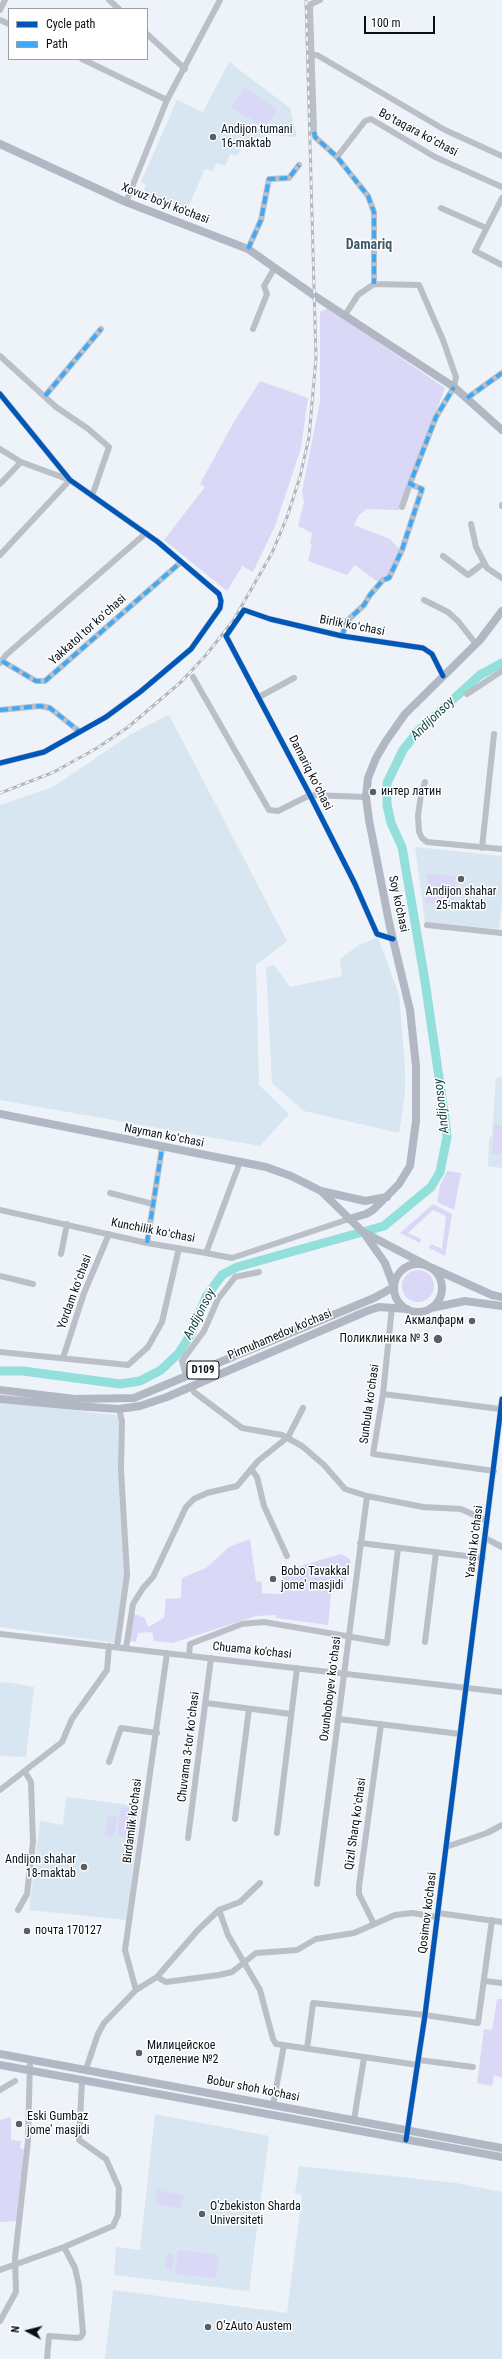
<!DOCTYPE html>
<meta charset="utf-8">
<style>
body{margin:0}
#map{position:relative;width:502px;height:2359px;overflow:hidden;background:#edf3f8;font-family:"Roboto Condensed",sans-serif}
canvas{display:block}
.legend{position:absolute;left:8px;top:8px;width:140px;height:52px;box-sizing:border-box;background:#fff;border:1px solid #9ca0a3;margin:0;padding:5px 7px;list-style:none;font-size:12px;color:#081118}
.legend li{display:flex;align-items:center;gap:8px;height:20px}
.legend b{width:20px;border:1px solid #9ca0a3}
.north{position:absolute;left:8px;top:2311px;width:40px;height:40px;-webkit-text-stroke:3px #fff;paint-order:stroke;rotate:277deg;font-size:11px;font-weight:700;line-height:16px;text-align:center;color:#081118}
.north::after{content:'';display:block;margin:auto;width:14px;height:18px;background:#081118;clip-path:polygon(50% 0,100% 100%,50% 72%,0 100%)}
.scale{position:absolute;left:364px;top:16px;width:71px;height:18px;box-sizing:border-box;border:2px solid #081118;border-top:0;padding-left:5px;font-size:12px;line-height:14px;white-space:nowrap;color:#081118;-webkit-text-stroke:3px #fff;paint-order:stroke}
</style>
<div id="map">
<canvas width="502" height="2359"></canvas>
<ul class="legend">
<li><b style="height:5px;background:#0057b8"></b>Cycle path</li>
<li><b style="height:5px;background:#3fa9f5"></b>Path</li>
</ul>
<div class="north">N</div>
<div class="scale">100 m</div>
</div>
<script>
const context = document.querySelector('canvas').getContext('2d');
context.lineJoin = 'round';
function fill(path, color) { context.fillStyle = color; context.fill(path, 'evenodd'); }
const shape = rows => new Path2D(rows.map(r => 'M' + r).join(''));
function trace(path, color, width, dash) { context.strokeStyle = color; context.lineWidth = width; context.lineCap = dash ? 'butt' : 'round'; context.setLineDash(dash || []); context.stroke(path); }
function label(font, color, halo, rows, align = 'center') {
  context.font = font + ' "Roboto Condensed",sans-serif'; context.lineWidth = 3; context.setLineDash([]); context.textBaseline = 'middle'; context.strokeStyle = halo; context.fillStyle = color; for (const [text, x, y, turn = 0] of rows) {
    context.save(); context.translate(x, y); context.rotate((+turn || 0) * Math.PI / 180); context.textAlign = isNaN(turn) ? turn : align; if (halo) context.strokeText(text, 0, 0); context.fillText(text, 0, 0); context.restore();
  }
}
fill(shape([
 [229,62,290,108,297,137,267,135,266,138,244,139,238,156,230,154,225,166,216,163,213,171,205,169,186,212,146,198,147,194,143,193,146,184,141,182,177,100,203,112],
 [169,715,287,941,256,965,259,1085,289,1114,260,1146,0,1100,0,805,53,787,131,734],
 [415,847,502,856,502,902,499,929,425,922],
 [378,937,399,995,405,1066,405,1094,399,1133,304,1111,272,1083,266,967,274,965,290,987,342,976,340,959,359,945],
 [502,1077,502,1168,488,1166,489,1138,492,1136,496,1078],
 [0,1402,124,1416,120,1469,125,1582,117,1643,0,1627],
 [7,1682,34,1687,26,1757,0,1756,0,1683],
 [66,1797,140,1806,127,1920,29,1910,40,1821,63,1825],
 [155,2114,269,2136,249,2291,114,2275,116,2247,140,2250],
 [299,2166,456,2183,502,2192,502,2359,105,2359,113,2290,287,2313,302,2195,295,2193]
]), '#d8e6f1');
fill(shape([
 [244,88,277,109,265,128,231,107],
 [328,308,445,388,399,510,367,509,359,515,354,525,390,539,400,550,387,577,381,578,378,582,355,565,347,575,308,561,312,544,310,544,312,533,298,526,304,502,302,491,320,401,320,312],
 [260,381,308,398,301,448,275,526,253,572,242,566,227,591,164,540,205,487,200,484,235,420],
 [427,874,456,876,454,905,425,903],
 [495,1125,502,1125,502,1154,492,1154],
 [447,1171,461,1173,454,1210,437,1202,440,1186],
 [433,1204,452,1214,445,1256,429,1248,431,1244,442,1249,446,1216,433,1210,408,1233,421,1239,420,1243,400,1233],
 '402 1286a16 16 0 1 1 32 0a16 16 0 1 1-32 0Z',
 [250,1539,256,1581,262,1582,262,1593,280,1594,283,1571,341,1554,350,1559,351,1563,347,1565,346,1580,342,1586,332,1587,328,1625,276,1618,276,1615,256,1616,173,1643,154,1641,152,1632,138,1633,136,1642,130,1641,134,1614,145,1618,148,1627,164,1618,166,1599,181,1598,182,1578,206,1568,229,1547],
 [121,1807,136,1809,133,1837,117,1836],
 [108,1816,117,1817,114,1836,105,1835],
 [497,1999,502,1999,502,2078,494,2075,492,2086,477,2083,484,2029,492,2030],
 [11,2117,11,2140,21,2141,20,2148,24,2149,18,2221,0,2222,0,2120],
 [157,2190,184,2195,181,2209,155,2204],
 [178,2250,219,2255,216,2278,175,2274],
 [167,2253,174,2254,172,2270,165,2269]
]), '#dad8f6');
trace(shape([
 [0,1371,23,1371,120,1384,140,1381,161,1370,179,1353,191,1334,206,1297,222,1275,237,1267,384,1226,431,1187,440,1172,447,1137,445,1119,425,981,402,847,391,823,387,805,387,783,403,750,418,731,480,675,502,663]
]), '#92dfdb', 9);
trace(shape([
 [109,0,119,9],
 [320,0,311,4,310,8,314,132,315,137,337,157,368,196,374,212,374,284],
 [0,10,5,0],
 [0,20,9,24],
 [147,34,185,69],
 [311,55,317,55,445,130,502,156],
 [82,59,167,100],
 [337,157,365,121,371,119,435,157,502,187],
 [502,198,475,251,502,265],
 [126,202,167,100,220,0],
 [441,208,486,228],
 [248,249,261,220,269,179,289,178,299,165],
 [253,329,267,294,264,286,275,267],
 [0,356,56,407,87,428,109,447,92,496],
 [0,394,70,480,158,542,219,594,221,601,220,608,191,649,140,692,106,717,44,752,0,763],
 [45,396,101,329],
 [467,398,502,373],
 [0,449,21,462,70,480,0,555],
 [0,484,21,462],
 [502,505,502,506],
 [402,507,410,484],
 [471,524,476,547,487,568,502,578],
 [443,556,468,575,484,563],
 [424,600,448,612,458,621,476,644],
 [342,636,347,621,364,605,370,595,383,580,389,578,402,550,422,489,410,484,436,417,454,387,456,377,443,340,419,285,374,284,358,295,345,315],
 [2,661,36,681,45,681,181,562],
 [0,663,6,655,146,533],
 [193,677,269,810,278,811,310,795,366,797],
 [467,694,502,671],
 [259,697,294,678],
 [0,710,40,706,50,708,80,732],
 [425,782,421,794,418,816,419,832,422,838,427,842,502,849],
 [482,848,494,734],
 [427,925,502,933],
 [393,939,377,934,355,884,310,795,226,636,244,610,270,619,342,636,423,648,432,654,443,676],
 [110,1193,153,1204],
 [0,1210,147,1243,206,1253,240,1162],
 [147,1243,162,1148],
 [206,1253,232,1258,349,1219],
 [61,1254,67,1224],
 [0,1276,33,1284],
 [392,1307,383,1394,373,1454,494,1471],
 [0,1352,128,1365,148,1347,162,1322,179,1248],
 [63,1358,84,1293,109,1234],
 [186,1376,182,1361,204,1331,218,1299,235,1277,259,1272],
 [191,1386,194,1392,242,1428,282,1435,302,1446,324,1465,345,1489,367,1496,423,1507,461,1509,487,1521],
 [383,1394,500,1409],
 [251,1469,257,1477,264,1506,287,1556],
 [485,1538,502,1547],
 [360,1543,483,1558],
 [0,1634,502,1692],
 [425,1642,436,1553],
 [117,1647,127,1575,121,1469,122,1421,119,1409],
 [126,1648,133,1604,143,1588,153,1577,186,1507,194,1499,207,1493,237,1486,258,1461,288,1437,303,1408],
 [189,1656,190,1644,242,1624,264,1622,387,1643,398,1548],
 [206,1703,291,1714],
 [338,1719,460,1734],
 [109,1762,121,1728,157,1733],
 [0,1790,62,1742,72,1719,107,1670,109,1646],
 [235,1819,249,1709],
 [277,1833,297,1668],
 [188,1838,211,1658],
 [446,1847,487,1833,502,1825],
 [317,1884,367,1496],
 [18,1910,27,1894,33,1842,31,1782,25,1772],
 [219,1910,240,1902,260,1883],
 [438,1913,502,1922],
 [374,1924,359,1894,359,1886,381,1724],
 [157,1977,198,1930,219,1910,228,1935,260,1990,273,2039,276,2044,418,2065],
 [485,1981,502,1983],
 [136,1990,125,1950,167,1653],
 [307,2049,313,2003,425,2015,478,2023,492,1920],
 [419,2060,473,2067],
 [86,2069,98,2034,104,2023,136,1990,157,1977,166,1982,219,1975,232,1972,256,1953,297,1950,316,1939,354,1933,395,1915,412,1913,437,1917],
 [0,2090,15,2081],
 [273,2105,284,2045],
 [354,2120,364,2058],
 [407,2134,425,2015,502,1399],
 [64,2247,113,2226,118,2215,119,2188,106,2159,79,2140,82,2080],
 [0,2270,64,2247,75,2268,79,2286,83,2333,81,2337,77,2338,49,2336,47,2359],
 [0,2321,16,2292,15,2258,28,2141,30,2060]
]), '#babfc8', 6);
trace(shape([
 [0,144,126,202,248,249,315,296,454,387,502,430],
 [0,1114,266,1167,291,1176,321,1191,365,1201,387,1197],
 [349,1219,366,1214,373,1210,399,1184,410,1166,416,1121,416,1066,410,1010,390,927,369,820,366,797,368,778,376,758,386,741,405,714,480,640,502,611],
 [365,1233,430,1267,492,1295,502,1297],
 '394 1288a24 24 0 1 1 48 0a24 24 0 1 1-48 0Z',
 [431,1308,465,1301,502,1306],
 [0,1390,75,1399,134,1398,374,1298,394,1287,385,1263,364,1233,321,1191],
 [0,1399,76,1406,119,1409,140,1406,167,1397,367,1311,379,1307,407,1309],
 [0,2054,502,2148],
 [0,2065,502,2157]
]), '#b2b8c3', 8);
const rail = shape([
 [0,793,54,772,97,748,127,728,181,682,206,655,233,621,272,553,287,517,300,477,309,437,316,358,306,0]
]);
trace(rail, '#b2b8bd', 3);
trace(rail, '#fff', 1.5, [4.5]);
trace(shape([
 [314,132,315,137,337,157,368,196,374,212,374,284],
 [248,249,261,220,269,179,289,178,299,165],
 [45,396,101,329],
 [467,398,502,373],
 [342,636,347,621,364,605,370,595,383,580,389,578,402,550,422,489,410,484,436,417,454,387],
 [2,661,36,681,45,681,181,562],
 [0,710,40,706,50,708,80,732],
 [147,1243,162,1148]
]), '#3fa9f5', 4, [8, 4]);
trace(shape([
 [0,394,70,480,158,542,219,594,221,601,220,608,191,649,140,692,106,717,44,752,0,763],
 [393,939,377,934,355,884,310,795,226,636,244,610,270,619,342,636,423,648,432,654,443,676],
 [406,2140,425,2015,502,1399]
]), '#0057b8', 5);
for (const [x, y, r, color] of [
 [213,137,4,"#586066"],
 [373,792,4,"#586066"],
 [461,879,4,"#586066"],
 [472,1321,4,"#586066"],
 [438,1339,5,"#586066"],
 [273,1579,4,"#586066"],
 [84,1867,4,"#586066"],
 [27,1931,4,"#586066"],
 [139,2053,4,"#586066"],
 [19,2124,4,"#586066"],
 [202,2214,4,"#586066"],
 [208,2327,4,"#586066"]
]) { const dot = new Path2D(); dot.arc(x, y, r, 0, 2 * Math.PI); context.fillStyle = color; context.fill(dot); trace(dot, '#fff', 1.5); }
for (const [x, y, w] of [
 [203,1370,32]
]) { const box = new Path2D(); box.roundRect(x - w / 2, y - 9, w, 18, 3); context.fillStyle = '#fff'; context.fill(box); trace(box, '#081118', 1); }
label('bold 11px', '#081118', null, [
 ["D109",203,1370]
]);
label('12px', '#081118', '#fff', [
 ["Andijon tumani",221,130],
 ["16-maktab",221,144],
 ["интер латин",381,792],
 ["Andijon shahar",461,892,"center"],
 ["25-maktab",461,906,"center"],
 ["Акмалфарм",464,1321,"right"],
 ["Поликлиника № 3",429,1339,"right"],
 ["Bobo Tavakkal",281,1572],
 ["jome' masjidi",281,1586],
 ["Andijon shahar",76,1860,"right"],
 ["18-maktab",76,1874,"right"],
 ["почта 170127",35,1931],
 ["Милицейское",147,2046],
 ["отделение №2",147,2060],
 ["Eski Gumbaz",27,2117],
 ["jome' masjidi",27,2131],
 ["O'zbekiston Sharda",210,2207],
 ["Universiteti",210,2221],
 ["O'zAuto Austem",216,2327]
], 'left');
label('12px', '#081118', '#fff', [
 ["Boʻtaqara koʻchasi",418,133,28],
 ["Xovuz bo‘yi ko'chasi",165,204,21],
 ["Birlik koʻchasi",352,626,11],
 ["Yakkatol tor koʻchasi",88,630,-42],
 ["Damariq koʻchasi",310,773,63],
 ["Soy ko'chasi",398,904,78],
 ["Nayman koʻchasi",164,1136,11],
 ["Kunchilik koʻchasi",153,1231,11],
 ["Yordam koʻchasi",75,1292,-70],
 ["Pirmuhamedov ko'chasi",280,1335,-23],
 ["Sunbula koʻchasi",370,1404,-82],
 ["Yaxshi koʻchasi",475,1542,-83],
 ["Chuama ko'chasi",252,1651,6],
 ["Oxunboboyev koʻchasi",331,1689,-83],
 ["Chuvama 3-tor koʻchasi",189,1747,-83],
 ["Birdamlik ko'chasi",133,1821,-83],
 ["Qizil Sharq koʻchasi",356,1824,-82],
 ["Qosimov ko'chasi",428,1913,-83],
 ["Bobur shoh ko'chasi",253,2089,11]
]);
label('italic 13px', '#134541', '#fff', [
 ["Andijonsoy",433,719,-44],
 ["Andijonsoy",442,1106,-97],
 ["Andijonsoy",200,1314,-63]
]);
label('bold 14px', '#425a6b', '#fff', [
 ["Damariq",369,245]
]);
</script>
